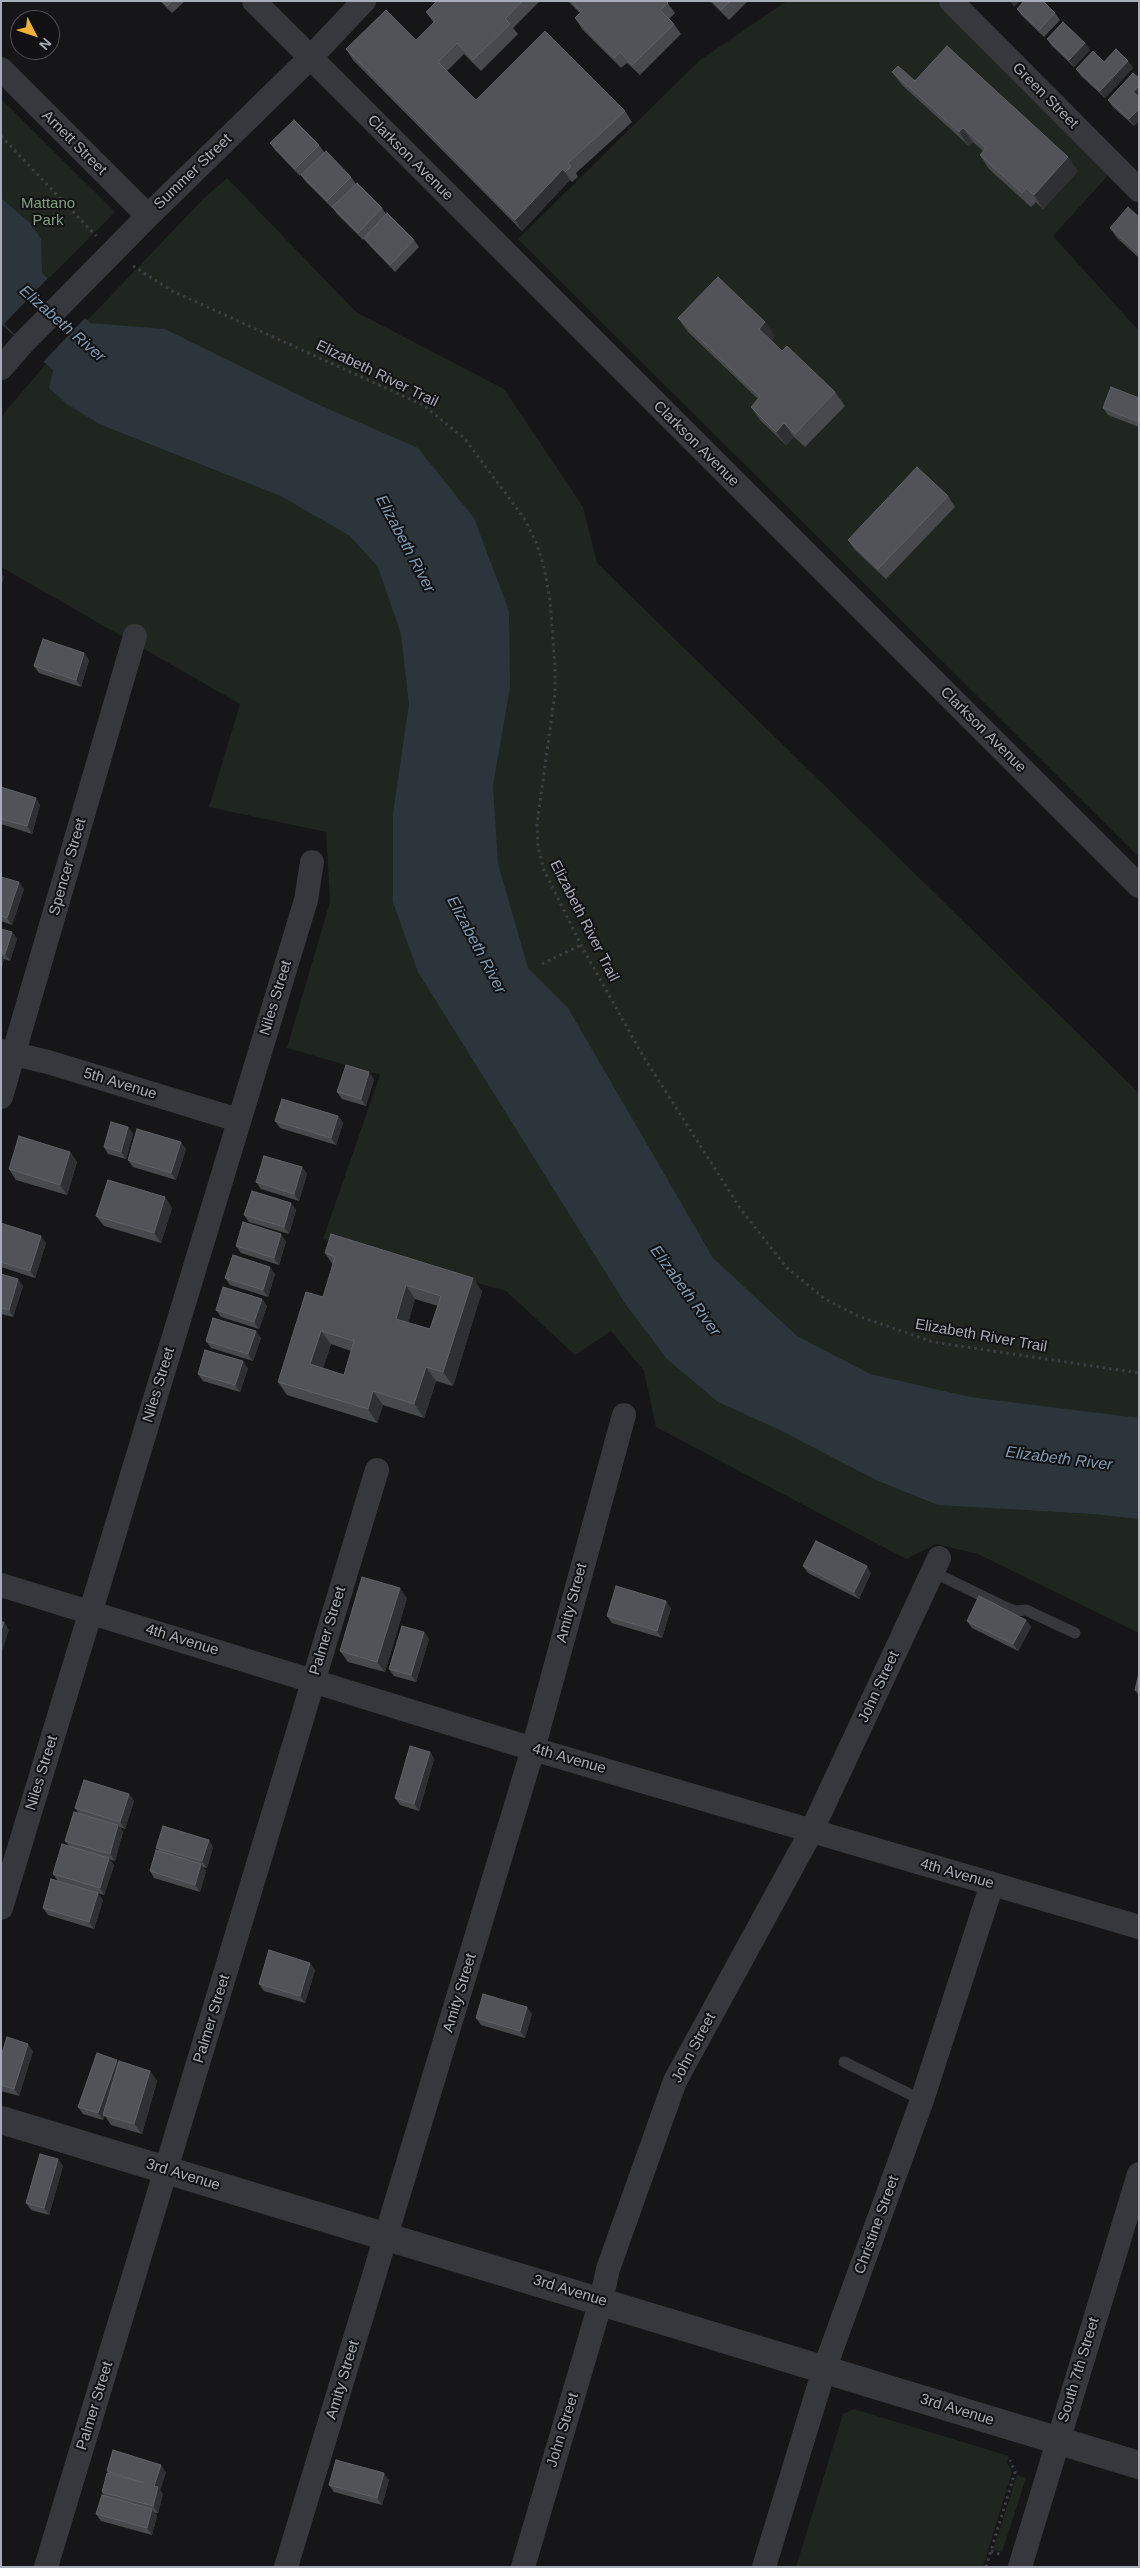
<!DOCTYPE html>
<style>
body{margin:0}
#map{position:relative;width:1140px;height:2568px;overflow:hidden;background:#161618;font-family:Arial,sans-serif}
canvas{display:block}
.frame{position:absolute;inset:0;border:2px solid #a8adb8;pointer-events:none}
.north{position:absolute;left:10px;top:10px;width:50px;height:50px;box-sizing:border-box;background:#111113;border:1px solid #4d4f55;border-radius:50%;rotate:131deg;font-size:14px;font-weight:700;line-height:20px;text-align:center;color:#a8adb8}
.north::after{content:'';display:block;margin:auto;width:18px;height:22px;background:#f2b134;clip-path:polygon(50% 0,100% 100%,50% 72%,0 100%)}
</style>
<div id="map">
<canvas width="1140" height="2568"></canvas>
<div class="frame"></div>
<div class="north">N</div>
</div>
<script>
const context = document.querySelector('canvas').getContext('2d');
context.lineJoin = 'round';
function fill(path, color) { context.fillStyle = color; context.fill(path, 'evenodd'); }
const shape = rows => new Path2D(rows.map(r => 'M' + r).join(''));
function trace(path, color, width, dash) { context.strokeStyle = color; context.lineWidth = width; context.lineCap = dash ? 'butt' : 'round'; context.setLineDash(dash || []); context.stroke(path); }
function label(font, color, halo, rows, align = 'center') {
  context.font = font + ' Arial,sans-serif'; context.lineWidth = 4; context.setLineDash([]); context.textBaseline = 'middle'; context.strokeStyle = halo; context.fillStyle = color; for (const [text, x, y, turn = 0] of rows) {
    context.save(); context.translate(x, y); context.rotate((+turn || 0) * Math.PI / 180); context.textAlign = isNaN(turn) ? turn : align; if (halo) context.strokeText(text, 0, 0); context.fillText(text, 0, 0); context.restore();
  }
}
fill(shape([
 [787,1,943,1,1113,170,1053,236,1139,331,1139,853,1137,855,518,239,700,60],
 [1,99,115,212,1,326],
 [227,178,356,312,504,389,583,507,597,563,1139,1093,1139,1633,978,1554,936,1544,906,1559,656,1427,644,1371,611,1331,575,1355,506,1291,323,1239,380,1075,287,1048,330,902,326,832,209,807,240,704,1,567,1,419,4,413,46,364,203,199],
 [854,2409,1009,2456,1007,2462,1012,2472,983,2567,796,2567,843,2414],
 [1017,2475,1026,2478,1002,2552,993,2550]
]), '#1e261f');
fill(shape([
 [1,198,29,222,41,239,42,273,90,323,165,329,315,403,418,448,474,518,509,611,510,688,493,785,498,864,528,968,568,1008,713,1258,797,1336,870,1374,970,1397,1139,1418,1139,1519,1094,1514,938,1505,876,1480,780,1430,718,1402,667,1359,626,1305,418,972,393,902,393,814,409,704,401,634,378,567,350,536,281,496,99,424,67,404,49,388,53,370,1,324]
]), '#2c353c');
fill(shape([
 [49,277,87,316,43,362,4,324]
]), '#161618');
trace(shape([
 [1,136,96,236],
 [133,266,172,291,423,405,464,438,524,518,536,542,544,567,550,600,555,667,555,693,537,824,538,847,544,870,581,945,643,1056,742,1211,787,1268,825,1299,858,1316,933,1342,1139,1373],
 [542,964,581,945],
 [991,2551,1002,2555],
 [986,2567,1015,2472,1010,2460]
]), '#3d3f44', 3, [2.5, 4]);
trace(shape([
 [933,1572,1007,1608,1015,1611,1026,1610,1075,1633],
 [844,2062,922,2100]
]), '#37383d', 11);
trace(shape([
 [254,1,1139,886],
 [951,1,1139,190],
 [1,69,148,216],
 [1,368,23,343,148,216,310,58,364,1],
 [1,1051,48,1062,238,1120],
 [1,1097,135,636],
 [1,1585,533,1749,1139,1927],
 [1,1908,306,900,312,862],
 [46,2567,377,1470],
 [286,2567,533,1749,624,1415],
 [523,2567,601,2301,608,2269,675,2081,811,1832,939,1558],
 [764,2567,824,2370,922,2100,992,1884],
 [1020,2567,1139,2174]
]), '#37383d', 24);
trace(shape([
 [1,2120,1139,2465]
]), '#37383d', 28);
fill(shape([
 [160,1,185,1,172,13],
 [437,1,540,1,513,28,518,34,481,71,464,54,447,71,476,100,625,111,632,122,576,173,578,177,572,182,570,180,522,231,353,60,346,49,416,40,434,23,426,12],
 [568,1,666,1,675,13,669,19,674,24,681,34,640,75,627,63,621,68,582,29,575,18,580,13],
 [710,1,748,1,729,20],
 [1017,9,1055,13,1060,20,1044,37,1022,16],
 [1047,39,1085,43,1090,50,1074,67,1052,46],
 [1128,61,1133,68,1105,98,1081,76,1076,69,1104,62],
 [892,72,915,81,1078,171,1043,209,1036,202,1031,207,989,169,980,155,983,151,973,142,969,146,902,85],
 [1133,73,1134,126,1113,107,1108,100],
 [270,143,319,145,324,152,351,177,356,184,332,208,306,182,301,175,324,153,300,176,275,150],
 [332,207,382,208,386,214,414,240,419,247,395,272,369,245,364,239,363,240,337,214],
 [1139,217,1139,258,1117,238,1110,228],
 [678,318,775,336,771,340,782,351,835,392,845,406,805,447,794,437,786,445,760,420,751,407,758,399,688,332],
 [1139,398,1139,427,1108,415,1103,408],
 [948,496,955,507,886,579,855,550,848,540],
 [84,653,89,660,81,687,39,673,34,666],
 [1,787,40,805,32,834,1,824],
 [1,877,24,889,12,925,1,921],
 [1,929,12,932,17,939,10,961,4,959,1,970],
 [374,1079,366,1106,342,1099,337,1092],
 [338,1116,343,1123,336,1145,280,1128,275,1121],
 [128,1127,133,1134,126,1159,108,1154,104,1147],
 [186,1149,176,1180,133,1167,128,1160],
 [70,1152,77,1162,67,1195,16,1180,9,1169],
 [302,1167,307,1174,299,1201,261,1189,256,1182],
 [165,1197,172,1208,161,1243,104,1226,96,1216],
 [291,1203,296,1210,289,1234,249,1222,244,1215],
 [1,1223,46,1243,35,1278,1,1267],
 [286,1241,279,1265,241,1253,236,1246],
 [325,1253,482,1291,453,1386,436,1381,424,1418,383,1405,377,1423,287,1395,278,1382,323,1297,333,1265],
 [415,1299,438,1306,430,1329,408,1323],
 [331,1344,351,1351,344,1375,323,1368],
 [1,1274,23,1286,13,1317,1,1314],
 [275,1274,268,1297,230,1285,225,1278],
 [262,1299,267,1306,259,1329,221,1317,216,1310],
 [256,1331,261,1338,253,1361,211,1348,206,1341],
 [248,1368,240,1392,203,1381,198,1374],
 [803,1566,871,1573,859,1599,808,1573],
 [407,1598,385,1672,348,1662,340,1651],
 [671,1608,662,1638,612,1623,607,1616],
 [1026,1620,1031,1627,1018,1651,972,1628,967,1621],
 [424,1632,429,1639,416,1682,394,1676,389,1669],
 [1139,1673,1139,1696,1135,1690],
 [430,1752,434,1759,419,1811,400,1805,395,1798],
 [129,1794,134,1801,125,1829,120,1827,123,1832,115,1861,109,1859,114,1865,104,1895,58,1881,53,1874,70,1847,65,1841,79,1814,75,1808],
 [209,1840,213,1847,207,1868,203,1867,206,1871,200,1892,154,1878,150,1871,159,1851,156,1848],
 [103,1900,94,1929,48,1915,43,1908],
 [315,1970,305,2003,264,1991,259,1984],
 [532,2014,525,2038,481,2025,476,2018],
 [33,2051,19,2096,1,2091,1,2056],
 [118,2063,150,2071,157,2081,142,2134,111,2125,105,2116,103,2120,83,2114,78,2107],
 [58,2159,63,2166,49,2215,31,2210,26,2203],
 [107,2471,166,2472,160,2490,163,2494,158,2513,155,2513,157,2516,152,2535,101,2521,96,2514,104,2496,102,2492,108,2474],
 [389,2480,382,2505,334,2492,329,2485]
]), '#47494d');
fill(shape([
 [1010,1,1020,1,1014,7],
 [1085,43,1090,50,1074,67,1069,60],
 [1128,61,1133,68,1105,98,1100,91],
 [1139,86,1139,99,1133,92],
 [1139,109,1139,122,1134,126,1129,119],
 [963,128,973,142,969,146,959,132],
 [1068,157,1078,171,1043,209,1034,195],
 [563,169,570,180,522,231,515,220],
 [765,322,775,336,769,342,759,329],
 [784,423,794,437,786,445,776,432],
 [1,573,4,577,1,586],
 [84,653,89,660,81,687,76,680],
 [36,798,40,805,32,834,27,826],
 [19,882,24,889,12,925,7,918],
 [12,932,17,939,10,961,5,954],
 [1,954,4,959,1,970],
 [369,1072,374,1079,366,1106,361,1099],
 [338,1116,343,1123,336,1145,331,1138],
 [128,1127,133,1134,126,1159,121,1152],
 [181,1142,186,1149,176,1180,171,1173],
 [70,1152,77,1162,67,1195,60,1185],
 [302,1167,307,1174,299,1201,294,1194],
 [165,1197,172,1208,161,1243,154,1233],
 [291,1203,296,1210,289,1234,284,1227],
 [281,1234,286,1241,279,1265,274,1258],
 [41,1236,46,1243,35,1278,30,1271],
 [270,1267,275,1274,268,1297,263,1290],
 [473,1278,482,1291,453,1386,443,1372],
 [18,1279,23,1286,13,1317,9,1310],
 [406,1285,415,1299,405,1333,396,1319],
 [262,1299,267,1306,259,1329,254,1322],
 [256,1331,261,1338,253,1361,248,1354],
 [321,1331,331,1344,320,1378,310,1364],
 [243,1361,248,1368,240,1392,235,1385],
 [426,1367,436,1381,424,1418,414,1404],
 [373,1391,383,1405,377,1423,368,1409],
 [867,1566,871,1573,859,1599,854,1592],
 [400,1588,407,1598,385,1672,377,1662],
 [666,1601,671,1608,662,1638,657,1631],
 [1026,1620,1031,1627,1018,1651,1013,1644],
 [4,1622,9,1630,1,1654,1,1631],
 [424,1632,429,1639,416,1682,411,1675],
 [430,1752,434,1759,419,1811,414,1804],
 [129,1794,134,1801,125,1829,120,1822],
 [118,1825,123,1832,115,1861,110,1854],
 [209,1840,213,1847,207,1868,202,1861],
 [109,1858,114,1865,104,1895,100,1888],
 [201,1864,206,1871,200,1892,195,1885],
 [98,1893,103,1900,94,1929,89,1922],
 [310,1963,315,1970,305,2003,300,1996],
 [527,2007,532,2014,525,2038,520,2031],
 [28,2044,33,2051,19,2096,14,2089],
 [117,2060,122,2067,103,2115,105,2116,103,2120,98,2113],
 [150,2071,157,2081,142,2134,134,2124],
 [58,2159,63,2166,49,2215,44,2208],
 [161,2465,166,2472,160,2490,163,2494,158,2513,153,2506,154,2486],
 [384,2473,389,2480,382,2505,377,2498],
 [152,2509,157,2516,152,2535,147,2528]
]), '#2f3033');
const building = shape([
 [162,1,172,1,167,6,162,1],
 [437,1,522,1,505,19,510,24,473,60,457,43,438,62,476,100,545,31,625,111,568,163,571,166,565,172,563,169,515,220,346,49,386,10,416,40,435,21,426,12,437,1],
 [571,1,666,1,668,3,660,10,674,24,632,65,620,52,614,58,575,18,581,12,571,1],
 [713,1,730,1,721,10,713,1],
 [1024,1,1043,1,1055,13,1039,30,1017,9,1024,1],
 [1063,22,1085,43,1069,60,1047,39,1063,22],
 [947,46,1068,157,1034,195,1026,188,1022,193,980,155,986,148,963,128,959,132,892,72,898,66,915,81,947,46],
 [1116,49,1128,61,1100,91,1076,69,1093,51,1104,62,1116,49],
 [1133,73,1139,78,1139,86,1133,92,1139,97,1139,109,1129,119,1108,100,1133,73],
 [294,120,319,145,295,169,270,143,294,120],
 [326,151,351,177,327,201,301,175,326,151],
 [357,183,382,208,358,233,332,207,357,183],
 [1128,207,1139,217,1139,254,1110,228,1128,207],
 [387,213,414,240,390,265,364,238,387,213],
 [718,277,765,322,759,329,782,351,787,346,835,392,795,434,784,423,776,432,751,407,760,397,678,318,718,277],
 [1111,387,1139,398,1139,422,1103,408,1111,387],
 [917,467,948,496,878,569,848,540,917,467],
 [43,639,84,653,76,680,34,666,43,639],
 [1,787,36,798,27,826,1,819,1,787],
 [1,877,19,882,7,918,1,916,1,877],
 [1,929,12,932,5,954,1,952,1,929],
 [346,1065,369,1072,361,1099,337,1092,346,1065],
 [282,1099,338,1116,331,1138,275,1121,282,1099],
 [111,1122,128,1127,121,1152,104,1147,111,1122],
 [137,1129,181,1142,171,1173,128,1160,137,1129],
 [19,1136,70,1152,60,1185,9,1169,19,1136],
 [264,1156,302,1167,294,1194,256,1182,264,1156],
 [108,1180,165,1197,154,1233,96,1216,108,1180],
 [252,1191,291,1203,284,1227,244,1215,252,1191],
 [243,1222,281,1234,274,1258,236,1246,243,1222],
 [1,1223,41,1236,30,1271,1,1262,1,1223],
 [331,1234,473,1278,443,1372,426,1367,414,1404,373,1391,368,1409,278,1382,306,1292,323,1297,335,1257,325,1253,331,1234],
 [406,1285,441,1296,430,1329,396,1319,406,1285],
 [321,1331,354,1341,344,1375,310,1364,321,1331],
 [233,1255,270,1267,263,1290,225,1278,233,1255],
 [1,1274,18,1279,9,1310,1,1308,1,1274],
 [223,1287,262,1299,254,1322,216,1310,223,1287],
 [213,1318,256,1331,248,1354,206,1341,213,1318],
 [205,1350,243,1361,235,1385,198,1374,205,1350],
 [816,1541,867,1566,854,1592,803,1566,816,1541],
 [362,1577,400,1588,377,1662,340,1651,362,1577],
 [616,1586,666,1601,657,1631,607,1616,616,1586],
 [979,1596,1026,1620,1013,1644,967,1621,979,1596],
 [1,1622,4,1622,1,1631,1,1622],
 [402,1626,424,1632,411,1675,389,1669,402,1626],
 [1139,1673,1139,1691,1135,1690,1139,1673],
 [410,1746,430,1752,414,1804,395,1798,410,1746],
 [84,1780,129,1794,120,1822,75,1808,84,1780],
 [74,1812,118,1825,110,1854,65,1841,74,1812],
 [163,1826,209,1840,202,1861,156,1848,163,1826],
 [62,1844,109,1858,100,1888,53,1874,62,1844],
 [156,1850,201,1864,195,1885,150,1871,156,1850],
 [51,1879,98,1893,89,1922,43,1908,51,1879],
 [269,1950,310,1963,300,1996,259,1984,269,1950],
 [483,1994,527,2007,520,2031,476,2018,483,1994],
 [7,2037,28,2044,14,2089,1,2085,1,2056,7,2037],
 [97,2053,117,2060,98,2113,78,2107,97,2053],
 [119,2061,150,2071,134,2124,103,2115,119,2061],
 [40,2154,58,2159,44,2208,26,2203,40,2154],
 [113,2450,161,2465,154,2486,158,2487,153,2506,102,2492,107,2473,144,2483,107,2471,113,2450],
 [336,2460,384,2473,377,2498,329,2485,336,2460],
 [102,2495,152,2509,147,2528,96,2514,102,2495]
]);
fill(building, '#525359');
trace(building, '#5f6168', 1);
label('15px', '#a8adb8', '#111113', [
 ["Green Street",1045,96,45],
 ["Arnett Street",74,143,45],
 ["Clarkson Avenue",410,158,45],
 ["Summer Street",193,172,-44],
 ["Elizabeth River Trail",377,374,26],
 ["Clarkson Avenue",696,444,45],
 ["Clarkson Avenue",983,730,45],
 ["Spencer Street",68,867,-74],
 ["Elizabeth River Trail",584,921,63],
 ["Niles Street",276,998,-73],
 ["5th Avenue",120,1084,17],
 ["Elizabeth River Trail",981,1336,10],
 ["Niles Street",159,1385,-73],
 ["Amity Street",572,1603,-75],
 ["Palmer Street",328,1631,-73],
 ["4th Avenue",182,1640,17],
 ["John Street",879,1687,-65],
 ["4th Avenue",569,1759,16],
 ["Niles Street",42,1773,-73],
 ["4th Avenue",957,1874,16],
 ["Amity Street",460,1993,-73],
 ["Palmer Street",212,2019,-73],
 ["John Street",694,2048,-62],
 ["3rd Avenue",183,2175,17],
 ["Christine Street",877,2225,-70],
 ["3rd Avenue",570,2291,17],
 ["South 7th Street",1079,2370,-73],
 ["Amity Street",343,2380,-73],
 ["Palmer Street",95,2406,-73],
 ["3rd Avenue",957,2410,17],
 ["John Street",563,2430,-73]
]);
label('15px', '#7fa381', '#111113', [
 ["Mattano",48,204],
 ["Park",48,221]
]);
label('italic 16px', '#7f9bb3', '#111113', [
 ["Elizabeth River",62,324,41],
 ["Elizabeth River",405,544,62],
 ["Elizabeth River",476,945,62],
 ["Elizabeth River",685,1291,54],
 ["Elizabeth River",1059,1459,7]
]);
</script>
